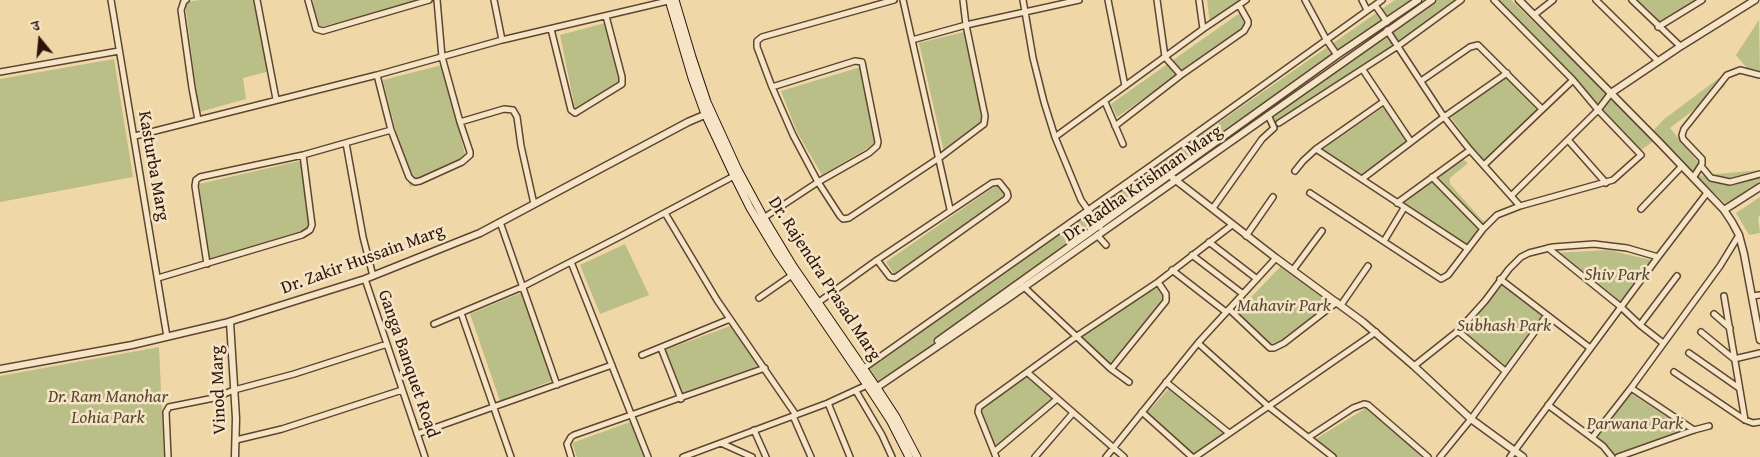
<!DOCTYPE html>
<meta charset="utf-8">
<style>
body{margin:0}
#map{position:relative;width:1760px;height:457px;overflow:hidden;background:#f0d7a8;font-family:"Gentium Book Plus","Noto Serif Devanagari",serif}
canvas{display:block}
.north{position:absolute;left:15px;top:15px;width:50px;height:50px;-webkit-text-stroke:4px #f5e5c6;paint-order:stroke;rotate:343deg;font-size:14px;font-weight:700;line-height:20px;text-align:center;color:#2c140b}
.north::after{content:'';display:block;margin:auto;width:18px;height:22px;background:#2c140b;clip-path:polygon(50% 0,100% 100%,50% 72%,0 100%)}
</style>
<div id="map">
<canvas width="1760" height="457"></canvas>
<div class="north">उ</div>
</div>
<script>
const context = document.querySelector('canvas').getContext('2d');
context.lineJoin = 'round';
function fill(path, color) { context.fillStyle = color; context.fill(path, 'evenodd'); }
const shape = rows => new Path2D(rows.map(r => 'M' + r).join(''));
function trace(path, color, width, dash) { context.strokeStyle = color; context.lineWidth = width; context.lineCap = dash ? 'butt' : 'round'; context.setLineDash(dash || []); context.stroke(path); }
function label(font, color, halo, rows, align = 'center') {
  context.font = font + ' "Gentium Book Plus",serif'; context.lineWidth = 5; context.setLineDash([]); context.textBaseline = 'middle'; context.strokeStyle = halo; context.fillStyle = color; for (const [text, x, y, turn = 0] of rows) {
    context.save(); context.translate(x, y); context.rotate((+turn || 0) * Math.PI / 180); context.textAlign = isNaN(turn) ? turn : align; if (halo) context.strokeText(text, 0, 0); context.fillText(text, 0, 0); context.restore();
  }
}
fill(shape([
 [200,0,258,0,270,71,243,78,246,99,199,112,185,2],
 [313,0,420,0,317,28],
 [1207,0,1243,0,1210,24],
 [1395,0,1421,0,880,386,868,367],
 [1436,0,1463,0,1278,126,1271,115],
 [1494,0,1511,0,1655,140,1641,150],
 [1634,0,1699,0,1658,25],
 [1244,10,1251,24,1117,117,1111,104],
 [1759,20,1760,76,1756,79,1736,55],
 [605,23,620,81,575,108,560,35],
 [968,31,987,121,944,152,919,43],
 [114,59,133,177,0,202,0,79],
 [442,65,466,158,410,187,383,80],
 [864,66,878,142,822,175,797,132,781,91],
 [1506,77,1538,111,1484,163,1450,116],
 [1719,78,1725,86,1670,128,1702,167,1693,175,1652,132,1663,120],
 [1388,104,1416,141,1362,179,1319,152],
 [1461,158,1468,163,1450,178,1450,184,1482,220,1488,222,1469,248,1400,204],
 [304,160,311,232,209,261,199,184],
 [1760,170,1760,185,1727,205,1696,176],
 [998,184,1006,196,894,274,886,262],
 [1760,197,1760,216,1758,217,1760,233,1749,235,1736,213],
 [625,244,649,295,600,314,580,265],
 [1608,250,1655,261,1620,304,1555,253],
 [1283,264,1334,307,1274,350,1236,313],
 [1501,281,1547,319,1508,371,1460,331],
 [1158,282,1171,298,1111,369,1077,336],
 [523,292,554,380,500,401,470,314],
 [733,325,758,366,682,393,665,350],
 [159,347,164,457,0,457,0,376],
 [1029,374,1056,397,996,450,980,410],
 [1172,385,1228,431,1193,455,1147,413],
 [1629,392,1687,430,1614,457,1598,437],
 [1371,405,1421,457,1336,457,1314,440],
 [633,421,646,457,577,457,572,443]
]), '#babe87');
const minor = shape([
 [111,0,167,337],
 [186,0,184,1,181,10,192,88,198,120],
 [257,0,276,99],
 [308,0,316,29,323,31,429,0],
 [494,0,502,40],
 [894,0,762,37,757,41,757,47,772,87,793,135,818,182,840,216,843,219,849,218,939,158,984,124,985,116,966,25,963,0],
 [903,0,950,209],
 [1023,0,1033,58,1044,102,1055,137,1081,200,1100,227],
 [1108,0,1125,86],
 [1157,0,1165,57,1181,75],
 [1199,0,1203,29],
 [1305,0,1326,39,1337,55],
 [1362,0,1367,10],
 [1596,0,1658,61],
 [1632,0,1680,46],
 [1375,5,1387,22],
 [1534,15,1553,0],
 [1658,27,1702,0],
 [551,29,571,110,575,113,622,84,622,77,606,16],
 [1387,30,1444,117,1470,150,1520,206],
 [912,40,966,25,1079,0],
 [1363,70,1411,142],
 [0,72,119,51],
 [377,75,391,130,409,177,412,180,415,182,420,181,462,162,470,155,470,152,460,122,442,57,437,0],
 [1421,81,1470,47,1478,45,1542,109],
 [1105,102,1123,144],
 [460,122,504,109,513,110,517,117,521,146,534,204],
 [1279,123,1398,46,1461,0],
 [1115,126,1181,75,1244,31,1248,24,1248,21,1239,5],
 [135,136,377,75,502,40,672,0],
 [1055,137,1203,29,1246,0],
 [1568,140,1606,183],
 [346,143,363,237,373,276],
 [1316,149,1468,249],
 [1484,165,1573,80],
 [1701,166,1711,178,1730,182,1760,174],
 [1295,171,1303,161,1316,149,1383,102],
 [1432,177,1483,229],
 [1693,178,1702,164,1702,159,1683,139,1682,135,1684,129,1727,75,1740,70,1760,75],
 [1362,179,1444,117,1507,73],
 [1310,193,1441,279,1448,275,1483,229,1497,215,1520,206,1613,180,1641,155,1598,110,1573,80,1494,0],
 [1511,196,1598,110,1611,93],
 [1397,203,1470,150],
 [1213,208,1262,139,1274,128,1268,115],
 [1641,209,1682,166],
 [665,213,717,300,796,415],
 [762,219,818,182,869,153,877,146,878,142,862,62,855,61,772,87],
 [500,222,557,385],
 [1097,235,1106,245],
 [1246,236,1273,197],
 [1384,241,1404,208],
 [1209,242,1257,279],
 [1548,248,1621,307,1640,325,1663,343],
 [1192,255,1243,294],
 [571,262,648,457],
 [207,264,195,186,196,180,200,177,303,155,391,130],
 [1172,270,1226,312],
 [1293,270,1322,231],
 [158,278,302,235,310,230,312,225,303,155],
 [365,279,425,457],
 [1500,279,1590,348],
 [1023,286,1111,369,1129,382],
 [1724,296,1745,420],
 [1752,296,1760,295],
 [759,298,792,275],
 [816,304,877,260,992,183,999,182,1007,192,1008,196,1006,199,895,278,890,277,877,260],
 [1341,305,1368,266],
 [1229,309,1270,348,1274,348,1284,343,1337,302],
 [461,313,511,457],
 [1714,314,1730,328],
 [434,324,522,287,621,236,734,176],
 [1640,325,1677,276],
 [1458,331,1505,371],
 [1701,332,1734,359,1760,353],
 [1198,343,1268,406,1333,457],
 [661,348,681,399],
 [1689,353,1739,388],
 [642,355,730,319],
 [1414,366,1458,331,1485,301,1509,269,1521,257,1529,253,1553,247,1594,244,1627,248,1658,257],
 [864,368,1152,165,1382,0],
 [1111,369,1166,301,1166,294,1158,282],
 [1674,372,1745,420,1753,423,1760,422],
 [1028,373,1124,457],
 [1166,382,1229,433],
 [1631,388,1694,430],
 [856,391,882,435,892,457],
 [828,403,850,457],
 [1548,405,1603,446,1612,457],
 [1142,412,1192,457],
 [793,416,811,457],
 [754,430,766,457],
 [417,434,612,365],
 [1309,437,1353,408,1364,404,1368,405,1428,457],
 [1592,438,1631,388,1720,266,1739,235],
 [236,440,282,429,402,390],
 [721,443,752,457],
 [994,452,1057,399],
 [168,457,166,412,169,407,214,398,234,390,294,374,387,344],
 [571,457,567,444,571,437,574,435,765,368],
 [683,457,828,403,867,385],
 [996,457,978,412,979,407,1077,336,1158,282,1232,225],
 [1035,457,1073,413],
 [1106,457,1198,343,1276,258],
 [1195,457,1376,332],
 [1440,457,1471,419,1547,315],
 [1510,457,1658,257,1707,193],
 [1618,457,1694,430,1709,426]
]);
const tertiary = shape([
 [1519,0,1660,143,1724,210,1732,222,1739,235,1744,254,1760,340],
 [1611,93,1678,48,1755,0],
 [1173,178,1276,258,1363,322,1414,366,1471,419,1523,457],
 [1724,210,1760,187],
 [230,322,236,418,235,457],
 [938,341,1337,55,1418,0],
 [0,369,132,345,225,323,365,279,480,233,688,122,709,113],
 [873,390,1007,299,1432,0]
]);
const secondary = shape([
 [669,0,692,78,705,114,734,176,750,208,777,253,871,391,890,420,909,457],
 [675,0,692,57,707,102,738,170,764,218,793,266,877,388,896,417,917,457]
]);
trace(minor, '#5d4532', 8);
trace(tertiary, '#5d4532', 9);
trace(secondary, '#2c140b', 9);
trace(minor, '#f5e5c6', 5);
trace(tertiary, '#f5e5c6', 6);
trace(secondary, '#f5e5c6', 7);
label('18px', '#2c140b', '#f5e5c6', [
 ["Kasturba Marg",153,166,80],
 ["Dr. Radha Krishnan Marg",1143,184,-35],
 ["Dr. Zakir Hussain Marg",363,260,-20],
 ["Dr. Rajendra Prasad Marg",824,279,57],
 ["Ganga Banquet Road",408,364,71],
 ["Vinod Marg",219,390,-92]
]);
label('italic 18px', '#574730', '#f5e5c6', [
 ["Shiv Park",1617,275],
 ["Mahavir Park",1284,306],
 ["Subhash Park",1504,326],
 ["Dr. Ram Manohar",108,397],
 ["Lohia Park",108,418],
 ["Parwana Park",1635,424]
]);
</script>
